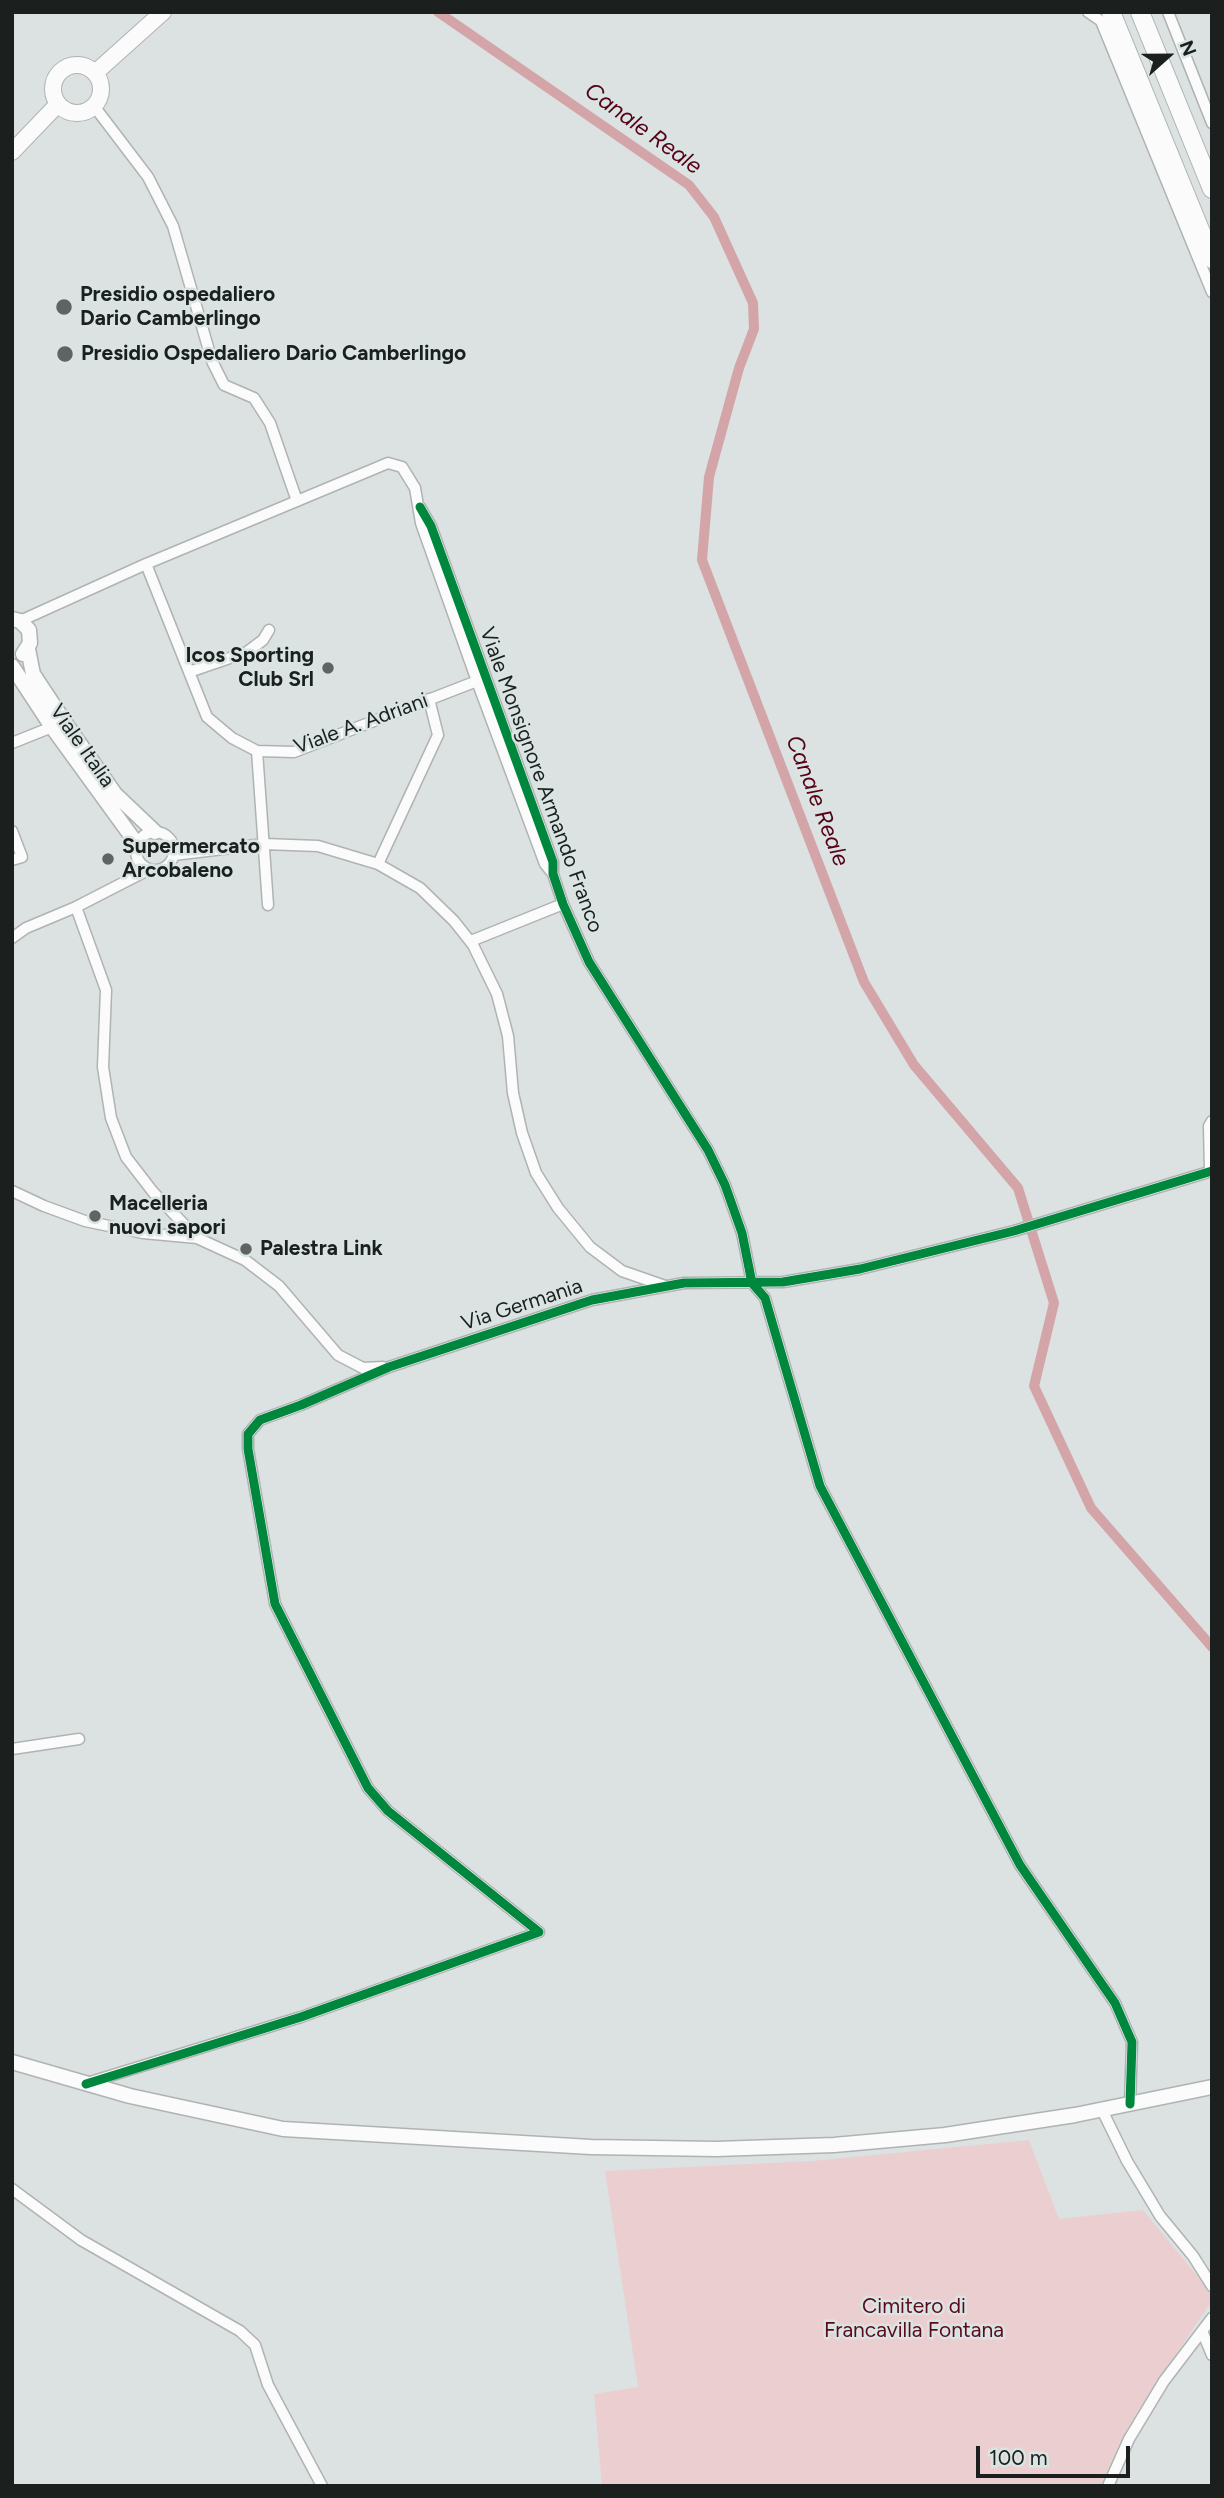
<!DOCTYPE html>
<style>
body{margin:0}
#map{position:relative;width:1224px;height:2498px;overflow:hidden;background:#dce2e1;font-family:Figtree,sans-serif}
canvas{display:block}
.frame{position:absolute;inset:0;border:14px solid #1b1f1e;pointer-events:none}
.north{position:absolute;left:1133px;top:21px;width:70px;height:70px;-webkit-text-stroke:5px #dae4e3;paint-order:stroke;rotate:69deg;font-size:19px;font-weight:700;line-height:28px;text-align:center;color:#1b1f1e}
.north::after{content:'';display:block;margin:auto;width:24px;height:32px;background:#1b1f1e;clip-path:polygon(50% 0,100% 100%,50% 72%,0 100%)}
.scale{position:absolute;left:976px;top:2446px;width:154px;height:32px;box-sizing:border-box;border:4px solid #1b1f1e;border-top:0;padding-left:9px;font-size:21px;line-height:24px;white-space:nowrap;color:#1b1f1e;-webkit-text-stroke:5px #dae4e3;paint-order:stroke}
</style>
<div id="map">
<canvas width="1224" height="2498"></canvas>
<div class="frame"></div>
<div class="north">N</div>
<div class="scale">100 m</div>
</div>
<script>
const context = document.querySelector('canvas').getContext('2d');
context.lineJoin = 'round';
function fill(path, color) { context.fillStyle = color; context.fill(path, 'evenodd'); }
const shape = rows => new Path2D(rows.map(r => 'M' + r).join(''));
function trace(path, color, width, dash) { context.strokeStyle = color; context.lineWidth = width; context.lineCap = dash ? 'butt' : 'round'; context.setLineDash(dash || []); context.stroke(path); }
function label(font, color, halo, rows, align = 'center') {
  context.font = font + ' Figtree,sans-serif'; context.lineWidth = 5; context.setLineDash([]); context.textBaseline = 'middle'; context.strokeStyle = halo; context.fillStyle = color; for (const [text, x, y, turn = 0] of rows) {
    context.save(); context.translate(x, y); context.rotate((+turn || 0) * Math.PI / 180); context.textAlign = isNaN(turn) ? turn : align; if (halo) context.strokeText(text, 0, 0); context.fillText(text, 0, 0); context.restore();
  }
}
fill(shape([
 [1029,2140,1059,2219,1143,2210,1212,2294,1211,2302,1136,2414,1120,2442,1100,2486,602,2486,594,2394,638,2387,605,2171,812,2161]
]), '#ebcfd0');
trace(shape([
 [438,12,689,185,714,217,753,303,754,329,739,368,709,477,702,560,864,982,914,1065,1018,1188,1054,1303,1034,1386,1091,1508,1212,1647]
]), '#d4a5a8', 10);
const minor = shape([
 [1088,12,1101,21,1212,292],
 [1168,12,1212,123],
 [94,106,148,177,173,226,212,361,224,385,254,398,270,423,297,501],
 [420,507,431,526,553,862,553,874,563,904,589,962,708,1150,725,1185,742,1233,752,1283,765,1298,820,1486,1020,1865,1115,2003,1132,2042,1130,2104],
 [146,564,207,717,232,738,257,751,294,752,477,681],
 [20,621,146,564,388,463,402,467,415,488,421,523,477,681,545,864,553,874],
 [189,672,247,652,263,640,269,630],
 [12,743,52,727],
 [257,751,268,905],
 [12,831,22,857,12,860],
 '136 851a19 19 0 1 1 38 0a19 19 0 1 1-38 0Z',
 [174,855,264,844,318,846,378,864,420,888,454,921,473,945,497,994,508,1036,513,1093,522,1133,536,1173,558,1208,590,1247,622,1271,665,1286],
 [378,864,438,735,429,699],
 [76,907,106,990,103,1067,111,1118,126,1157,153,1192,197,1238],
 [12,938,26,928,76,907,150,869],
 [471,941,563,904],
 [1210,1172,1209,1126,1212,1121],
 [12,1191,44,1206,85,1221,143,1233,197,1238,245,1260,279,1286,338,1355,363,1368,383,1367],
 [12,1749,79,1739],
 [87,2083,301,2017,539,1932,388,1811,368,1788,275,1604,248,1449,248,1434,260,1420,301,1405,389,1367,592,1300,684,1283,783,1282,860,1269,1014,1231,1212,1171],
 [1102,2110,1127,2161,1160,2216,1193,2256,1212,2286],
 [12,2189,81,2240,240,2331,255,2345,268,2385,322,2486],
 [1202,2331,1212,2355],
 [1108,2486,1129,2439,1164,2381,1212,2318]
]);
const tertiary = shape([
 [12,619,20,621,29,630,30,643,23,654],
 [28,649,33,674,68,727,115,794,155,832],
 [12,666,52,727,137,844],
 [12,2062,130,2096,283,2129,591,2147,716,2149,834,2145,945,2135,1075,2115,1212,2087]
]);
const secondary = shape([
 '53 89a24 24 0 1 1 48 0a24 24 0 1 1-48 0Z',
 [95,73,163,12],
 [12,152,58,104]
]);
const trunk = shape([
 [1111,12,1212,259],
 [1140,12,1212,189]
]);
trace(minor, '#afb3b3', 13);
trace(tertiary, '#afb3b3', 17);
trace(secondary, '#afb3b3', 18);
trace(trunk, '#afb3b3', 20);
trace(minor, '#fafbfa', 10);
trace(tertiary, '#fafbfa', 14);
trace(secondary, '#fafbfa', 16);
trace(trunk, '#fafbfa', 18);
trace(shape([
 [420,507,431,526,553,862,553,874,563,904,589,962,708,1150,725,1185,742,1233,752,1283,765,1298,820,1486,1020,1865,1115,2003,1132,2042,1130,2104],
 [86,2084,301,2017,539,1932,388,1811,368,1788,275,1604,248,1449,248,1434,260,1420,301,1405,389,1367,592,1300,684,1283,783,1282,860,1269,1014,1231,1212,1171]
]), '#00873e', 9);
for (const [x, y, r, color] of [
 [64,307,9,"#5f6362"],
 [65,354,9,"#5f6362"],
 [328,668,7,"#5f6362"],
 [108,859,7,"#5f6362"],
 [95,1216,7,"#5f6362"],
 [246,1249,7,"#5f6362"]
]) { const dot = new Path2D(); dot.arc(x, y, r, 0, 2 * Math.PI); context.fillStyle = color; context.fill(dot); trace(dot, '#dae4e3', 2.5); }
label('bold 21px', '#1b1f1e', '#dae4e3', [
 ["Presidio ospedaliero",80,295],
 ["Dario Camberlingo",80,319],
 ["Presidio Ospedaliero Dario Camberlingo",81,354],
 ["Icos Sporting",314,656,"right"],
 ["Club Srl",314,680,"right"],
 ["Supermercato",122,847],
 ["Arcobaleno",122,871],
 ["Macelleria",109,1204],
 ["nuovi sapori",109,1228],
 ["Palestra Link",260,1249]
], 'left');
label('21px', '#1b1f1e', '#dae4e3', [
 ["Viale A. Adriani",361,724,-20],
 ["Viale Italia",82,746,55],
 ["Viale Monsignore Armando Franco",541,780,70],
 ["Via Germania",522,1305,-18]
]);
label('21px', '#5d081b', '#dae4e3', [
 ["Cimitero di",914,2307],
 ["Francavilla Fontana",914,2331]
]);
label('italic 23px', '#570217', '#dae4e3', [
 ["Canale Reale",643,129,36],
 ["Canale Reale",817,801,69]
]);
</script>
